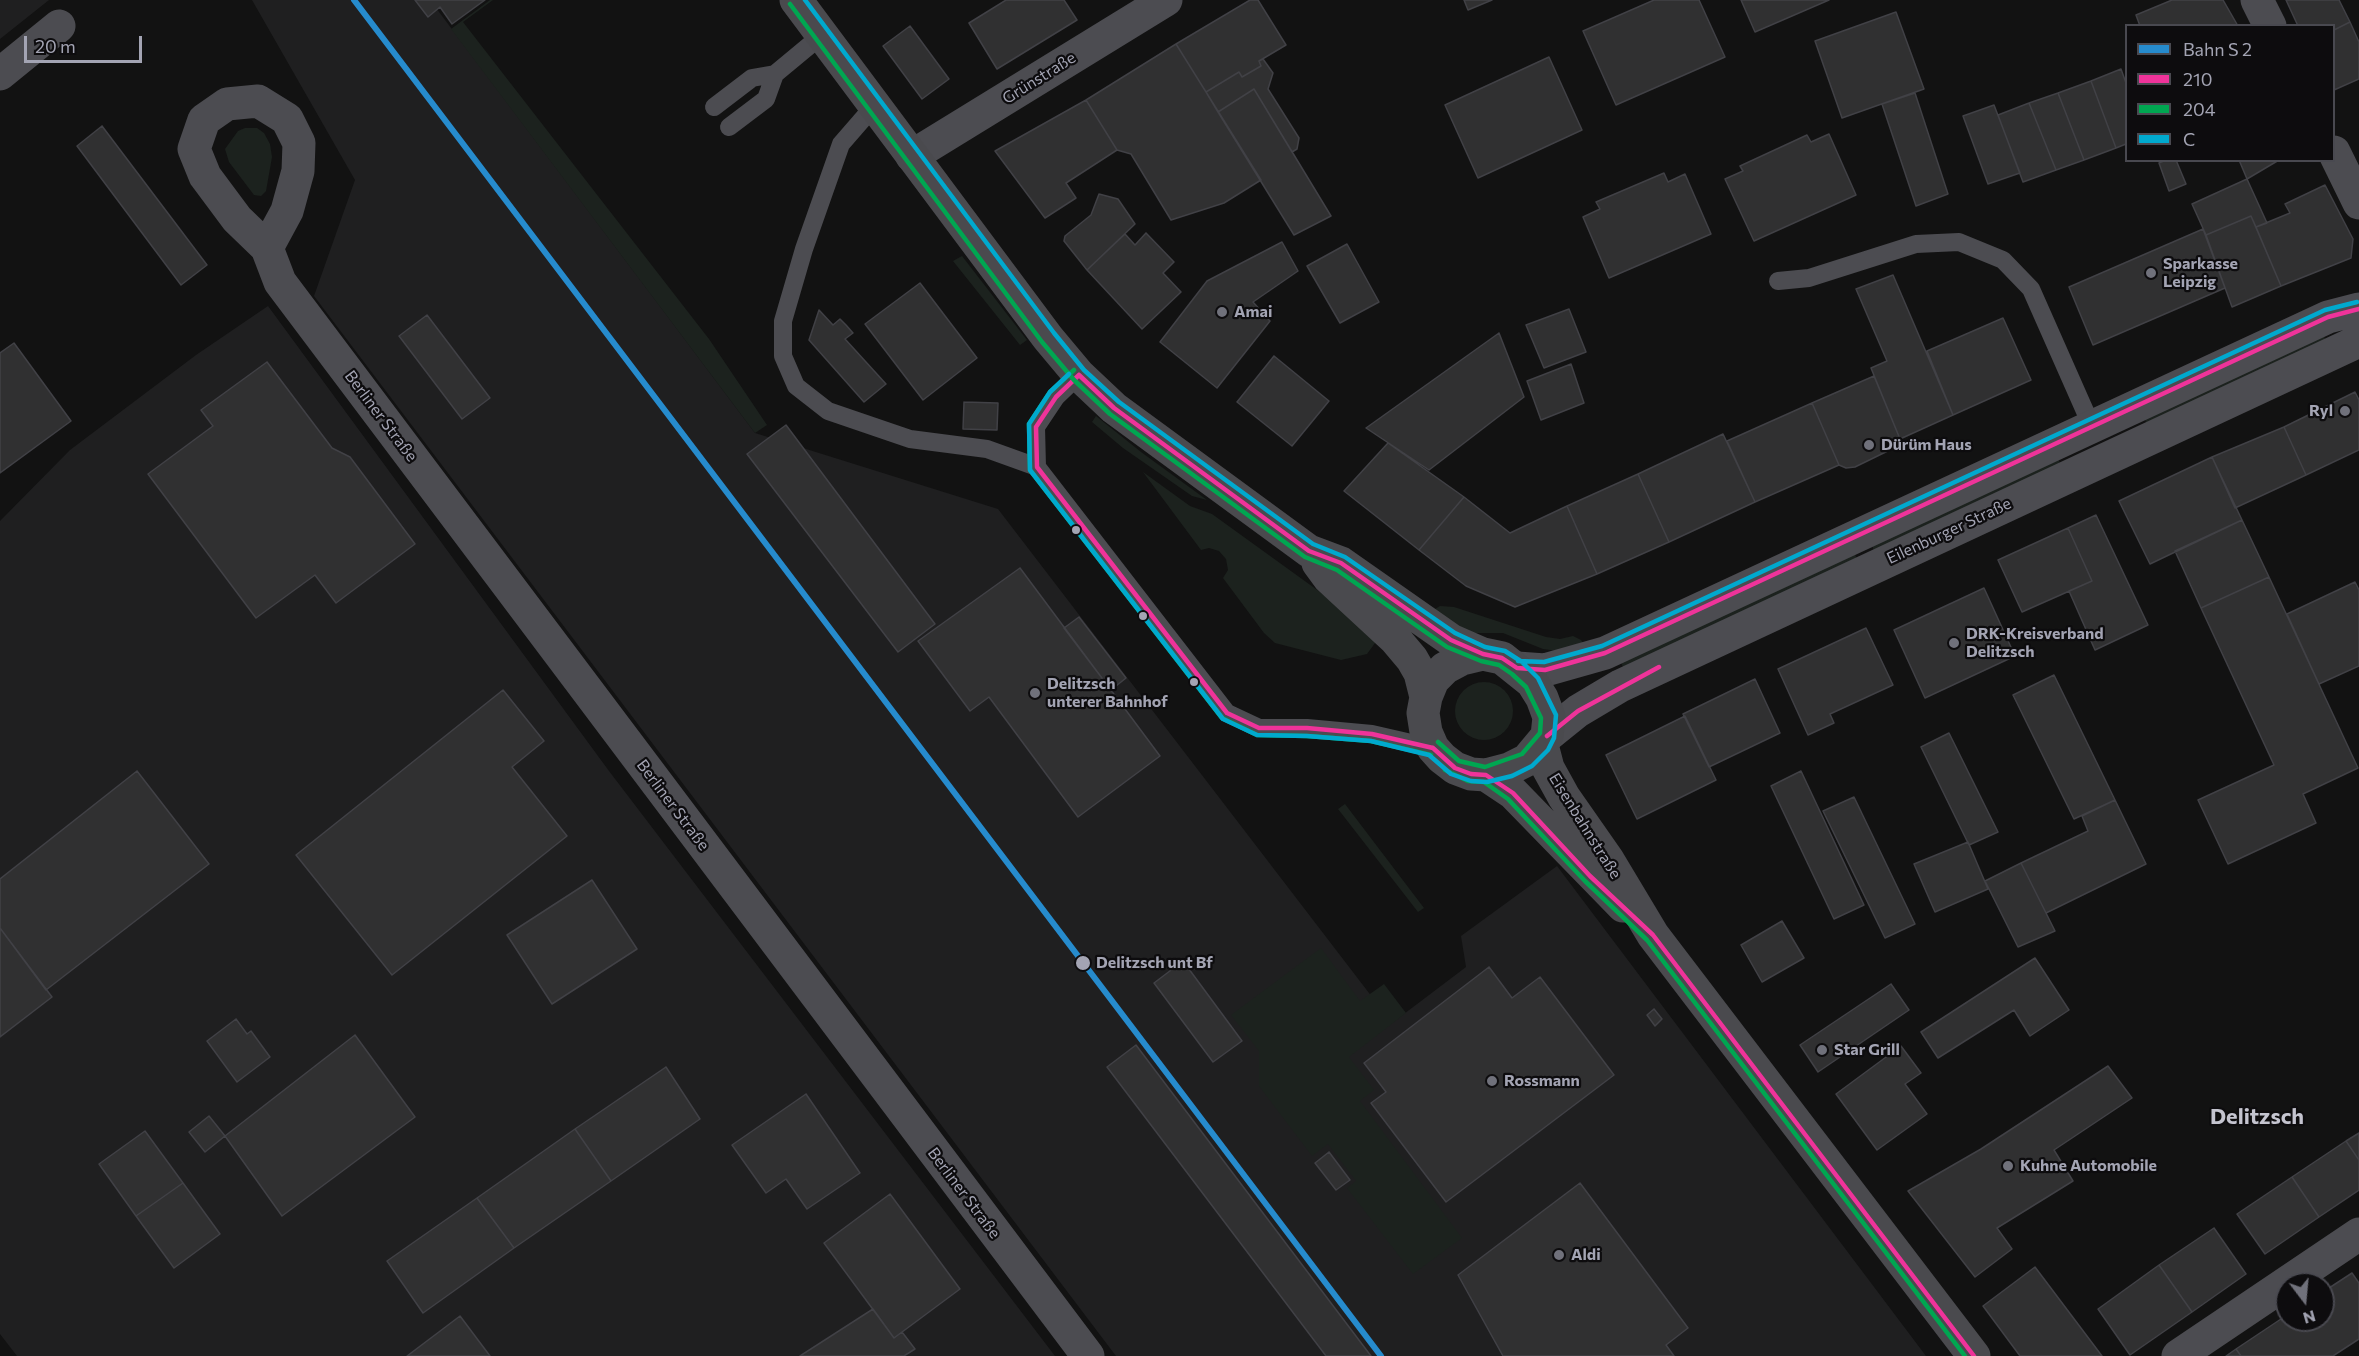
<!DOCTYPE html>
<meta charset="utf-8">
<style>
body{margin:0}
#map{position:relative;width:2359px;height:1356px;overflow:hidden;background:#121212;font-family:Commissioner,sans-serif}
canvas{display:block}
.legend{position:absolute;left:2125px;top:24px;width:210px;height:138px;box-sizing:border-box;background:#0d0c0e;border:2px solid #494950;margin:0;padding:8px 10px;list-style:none;font-size:18px;color:#a3a4b3}
.legend li{display:flex;align-items:center;gap:12px;height:30px}
.legend b{width:30px;border:2px solid #494950}
.north{position:absolute;left:2275px;top:1272px;width:60px;height:60px;box-sizing:border-box;background:#0d0c0e;border:2px solid #494950;border-radius:50%;rotate:164deg;font-size:16px;font-weight:700;line-height:24px;text-align:center;color:#a3a4b3}
.north::after{content:'';display:block;margin:auto;width:21px;height:27px;background:#70717b;clip-path:polygon(50% 0,100% 100%,50% 72%,0 100%)}
.scale{position:absolute;left:24px;top:36px;width:118px;height:27px;box-sizing:border-box;border:3px solid #a3a4b3;border-top:0;padding-left:8px;font-size:18px;line-height:21px;white-space:nowrap;color:#a3a4b3;-webkit-text-stroke:4px #0d0c0e;paint-order:stroke}
</style>
<div id="map">
<canvas width="2359" height="1356"></canvas>
<ul class="legend">
<li><b style="height:8px;background:#268bcd"></b>Bahn S 2</li>
<li><b style="height:8px;background:#ef339a"></b>210</li>
<li><b style="height:8px;background:#00a651"></b>204</li>
<li><b style="height:8px;background:#00a9ce"></b>C</li>
</ul>
<div class="north">N</div>
<div class="scale">20 m</div>
</div>
<script>
const context = document.querySelector('canvas').getContext('2d');
context.lineJoin = 'round';
function fill(path, color) { context.fillStyle = color; context.fill(path, 'evenodd'); }
const shape = rows => new Path2D(rows.map(r => 'M' + r).join(''));
function trace(path, color, width, dash) { context.strokeStyle = color; context.lineWidth = width; context.lineCap = dash ? 'butt' : 'round'; context.setLineDash(dash || []); context.stroke(path); }
function label(font, color, halo, rows, align = 'center') {
  context.font = font + ' Commissioner,sans-serif'; context.lineWidth = 4.5; context.setLineDash([]); context.textBaseline = 'middle'; context.strokeStyle = halo; context.fillStyle = color; for (const [text, x, y, turn = 0] of rows) {
    context.save(); context.translate(x, y); context.rotate((+turn || 0) * Math.PI / 180); context.textAlign = isNaN(turn) ? turn : align; if (halo) context.strokeText(text, 0, 0); context.fillText(text, 0, 0); context.restore();
  }
}
fill(shape([
 [0,0,49,0,0,39],
 [252,0,430,0,755,433,998,509,1392,1023,1466,967,1461,936,1557,866,1926,1356,1116,1356,314,296,355,180],
 [268,306,609,771,1055,1356,17,1356,0,1334,0,521,70,450,196,355]
]), '#1f1f20');
fill(shape([
 [490,0,493,0,463,22,709,339,767,425,755,433,451,29],
 [245,128,257,128,264,133,270,144,272,157,266,191,261,196,254,195,229,162,225,149,238,131],
 [962,256,1027,340,1020,345,953,261],
 [2323,334,2328,345,2148,427,2143,415],
 [1096,416,1141,452,1207,500,1192,496,1123,448,1092,422],
 [2059,460,2060,465,1875,553,1870,541],
 [1143,472,1190,506,1212,514,1320,592,1378,639,1367,654,1341,660,1275,643,1264,633,1223,578,1228,570,1226,559,1219,551,1209,548,1201,550],
 [1852,548,1858,561,1624,670,1619,657],
 [1440,606,1454,607,1546,637,1560,639,1573,636,1581,640,1586,647,1565,652,1543,649,1503,633,1468,633,1432,611],
 '1455 711a29 29 0 1 1 58 0a29 29 0 1 1-58 0Z',
 [1345,804,1424,908,1418,912,1338,809],
 [1321,948,1360,1001,1384,984,1406,1013,1349,1057,1374,1090,1360,1101,1462,1238,1413,1274,1347,1188,1356,1181,1328,1144,1312,1156,1259,1086,1259,1051,1231,1015]
]), '#1c221e');
const building = shape([
 [415,0,485,0,452,24,440,7,428,17,415,0],
 [1006,0,1064,0,1077,20,997,69,969,23,1006,0],
 [1250,0,1258,0,1286,45,1259,61,1261,66,1242,77,1239,72,1206,92,1176,44,1250,0],
 [1464,0,1492,0,1468,10,1464,0],
 [1654,0,1699,0,1725,57,1616,105,1583,31,1654,0],
 [1741,0,1829,0,1755,32,1741,0],
 [2172,0,2223,0,2238,26,2140,26,2136,15,2172,0],
 [2286,0,2339,0,2350,22,2334,30,2334,26,2298,26,2286,0],
 [1896,12,1924,89,1842,118,1815,41,1896,12],
 [2350,22,2359,42,2359,79,2334,90,2334,30,2350,22],
 [910,26,949,79,922,99,883,46,910,26],
 [1176,44,1261,180,1224,203,1171,220,1131,154,1117,150,1086,100,1176,44],
 [1549,57,1582,130,1478,178,1445,105,1549,57],
 [1263,59,1273,73,1268,89,1299,138,1297,149,1292,152,1254,89,1218,112,1206,92,1239,72,1242,77,1261,66,1259,61,1263,59],
 [2121,69,2126,83,2126,144,2116,148,2091,81,2121,69],
 [2091,81,2116,148,2084,160,2058,93,2091,81],
 [1254,89,1331,216,1294,235,1218,112,1254,89],
 [1915,93,1948,194,1916,206,1882,104,1915,93],
 [2058,93,2084,160,2056,170,2029,103,2058,93],
 [1086,100,1117,150,1066,183,1076,198,1045,218,995,151,1086,100],
 [2029,103,2056,170,2023,182,1998,115,2029,103],
 [1994,105,2020,173,1988,184,1963,116,1994,105],
 [102,126,207,265,181,285,77,146,102,126],
 [1829,134,1856,195,1754,241,1725,179,1743,171,1740,166,1807,135,1811,142,1829,134],
 [2166,160,2176,160,2186,184,2169,191,2159,163,2166,160],
 [2239,160,2279,160,2247,179,2239,160],
 [1664,173,1668,182,1685,174,1711,234,1609,278,1583,217,1600,209,1596,202,1664,173],
 [2247,179,2267,223,2256,227,2251,216,2206,235,2192,204,2247,179],
 [2325,185,2353,239,2351,258,2281,286,2256,227,2290,213,2285,204,2325,185],
 [1099,194,1118,199,1135,224,1087,270,1064,241,1065,236,1091,215,1099,194],
 [2251,216,2281,286,2232,307,2206,235,2251,216],
 [2203,229,2225,288,2093,345,2069,287,2203,229],
 [1146,233,1174,262,1163,273,1181,292,1142,329,1087,270,1125,234,1135,245,1146,233],
 [1282,242,1298,271,1253,302,1270,321,1217,388,1160,342,1207,281,1282,242],
 [1347,244,1379,302,1340,323,1307,266,1347,244],
 [1893,275,1953,415,1900,439,1871,368,1887,361,1856,289,1893,275],
 [920,283,977,358,923,400,865,324,920,283],
 [1569,309,1586,352,1544,368,1526,325,1569,309],
 [819,310,833,325,840,319,846,325,853,333,845,339,886,384,864,402,809,340,819,310],
 [427,315,490,398,462,419,399,336,427,315],
 [2003,318,2031,380,1953,415,1927,351,2003,318],
 [1499,333,1524,397,1429,470,1366,428,1499,333],
 [14,343,71,421,0,473,0,353,14,343],
 [1274,356,1329,401,1292,446,1237,402,1274,356],
 [267,362,332,448,350,457,415,544,336,603,315,575,256,618,148,474,213,426,201,410,267,362],
 [1571,364,1584,403,1541,420,1527,381,1571,364],
 [1874,376,1900,439,1898,446,1855,467,1846,468,1839,465,1812,403,1874,376],
 [2355,392,2359,400,2359,450,2306,475,2284,427,2355,392],
 [964,402,998,403,997,430,963,429,964,402],
 [1812,403,1839,465,1755,502,1727,441,1812,403],
 [786,425,935,624,898,652,747,454,786,425],
 [2284,427,2306,475,2235,508,2212,457,2284,427],
 [1723,434,1755,502,1669,542,1638,474,1723,434],
 [1388,443,1464,497,1419,550,1344,491,1388,443],
 [2212,457,2242,520,2150,564,2119,501,2212,457],
 [1638,474,1669,542,1597,574,1567,506,1638,474],
 [1464,497,1510,533,1567,506,1597,574,1515,607,1466,586,1419,550,1464,497],
 [2096,515,2148,625,2095,650,2069,591,2092,581,2068,528,2096,515],
 [2242,520,2269,577,2201,608,2175,551,2242,520],
 [2068,528,2092,581,2022,612,1998,560,2068,528],
 [1020,568,1160,756,1078,817,989,697,970,711,918,641,1020,568],
 [2269,577,2358,768,2303,794,2316,823,2228,864,2198,800,2274,765,2201,608,2269,577],
 [2355,582,2359,590,2359,666,2319,684,2287,614,2355,582],
 [1984,588,2015,656,1925,698,1894,630,1984,588],
 [1079,617,1126,678,1111,690,1064,628,1079,617],
 [1866,628,1893,685,1830,714,1834,723,1808,735,1778,669,1866,628],
 [2054,675,2115,800,2074,819,2013,695,2054,675],
 [1755,679,1780,733,1709,767,1683,714,1755,679],
 [503,690,544,741,512,767,567,836,392,975,296,855,503,690],
 [1685,716,1716,780,1637,819,1606,755,1685,716],
 [1949,733,1998,832,1969,845,1921,747,1949,733],
 [137,771,209,864,46,990,0,928,0,879,137,771],
 [1801,771,1864,905,1834,919,1771,786,1801,771],
 [1854,797,1915,924,1885,938,1823,811,1854,797],
 [2115,800,2146,864,2046,913,2021,863,2088,831,2082,816,2115,800],
 [1968,842,1988,889,1935,912,1914,864,1968,842],
 [2021,863,2055,931,2018,947,1985,881,2021,863],
 [592,880,637,949,552,1004,507,935,592,880],
 [1782,921,1804,958,1762,982,1741,945,1782,921],
 [0,928,52,997,0,1037,0,928],
 [2035,958,2069,1010,2030,1036,2014,1010,1938,1058,1921,1032,2035,958],
 [1183,961,1242,1041,1213,1062,1154,983,1183,961],
 [1489,967,1512,998,1540,977,1614,1075,1446,1202,1371,1103,1386,1092,1364,1063,1489,967],
 [1891,984,1909,1010,1818,1072,1800,1045,1891,984],
 [1654,1009,1662,1019,1655,1026,1647,1015,1654,1009],
 [236,1019,247,1034,251,1031,270,1057,237,1082,207,1041,236,1019],
 [355,1035,415,1117,282,1216,225,1136,355,1035],
 [1136,1045,1371,1356,1326,1356,1107,1067,1136,1045],
 [1901,1046,1921,1073,1905,1084,1927,1114,1877,1150,1836,1094,1901,1046],
 [2108,1066,2132,1098,2054,1150,2073,1181,1997,1228,2012,1249,1975,1277,1908,1191,1981,1149,2108,1066],
 [666,1067,700,1119,611,1181,575,1129,666,1067],
 [806,1094,860,1173,807,1209,786,1179,766,1193,732,1145,806,1094],
 [209,1116,225,1136,205,1152,189,1132,209,1116],
 [575,1129,611,1181,514,1248,477,1198,575,1129],
 [145,1131,183,1183,136,1216,99,1164,145,1131],
 [2359,1133,2359,1160,2346,1141,2359,1133],
 [2346,1141,2359,1160,2359,1190,2319,1217,2292,1177,2346,1141],
 [1329,1152,1350,1180,1336,1190,1315,1163,1329,1152],
 [2292,1177,2319,1217,2265,1254,2237,1214,2292,1177],
 [183,1183,220,1234,174,1268,136,1216,183,1183],
 [1580,1183,1688,1328,1666,1345,1674,1356,1503,1356,1458,1275,1580,1183],
 [890,1194,960,1289,894,1338,824,1243,890,1194],
 [477,1198,514,1248,423,1313,387,1261,477,1198],
 [2214,1228,2246,1274,2192,1312,2159,1265,2214,1228],
 [2159,1265,2192,1312,2130,1355,2098,1309,2159,1265],
 [2035,1267,2102,1356,2020,1356,1983,1306,2035,1267],
 [2352,1273,2359,1283,2359,1339,2333,1356,2241,1356,2236,1349,2287,1315,2287,1320,2323,1320,2323,1292,2352,1273],
 [873,1309,894,1338,902,1332,915,1349,904,1356,800,1356,873,1309],
 [460,1316,490,1356,407,1356,460,1316],
 [2236,1349,2241,1356,2226,1356,2236,1349]
]);
fill(building, '#303031');
trace(building, '#414146', 1.5);
trace(shape([
 [874,106,841,144,804,249,783,321,783,356,796,386,828,411,910,439,987,449,1037,467,1227,713,1259,728,1307,728,1372,734,1433,748],
 [714,107,752,78,775,74],
 [729,127,766,99,775,74,822,35],
 [1778,281,1809,278,1916,244,1959,242,2003,260,2031,289,2092,427],
 [1037,467,1036,427,1056,397,1079,375]
]), '#4c4c51', 18);
trace(shape([
 [2257,0,2270,26],
 [0,74,59,26],
 [2334,152,2359,203],
 [912,156,1166,0],
 [267,248,287,211,298,171,299,143,287,119,258,101,227,104,204,120,194,149,205,176,237,219,267,248,280,282,1088,1356],
 [1517,668,1545,670,1605,653,2328,317,2359,309],
 [1547,736,1578,711,1620,686,2359,341],
 [2178,1356,2359,1234]
]), '#4c4c51', 33);
trace(shape([
 [796,0,1048,338,1079,375,1114,408,1309,551,1341,563,1451,640,1483,654,1502,658,1532,682,1542,698,1549,717,1547,736,1527,760,1509,769,1486,775,1471,774,1455,768,1442,758,1433,748,1426,732,1423,713,1426,697,1433,680,1445,668,1462,659,1483,654],
 [1318,563,1329,578,1396,640,1412,659,1420,673,1426,697],
 [1542,745,1548,768,1564,797,1608,860,1653,935,1974,1356],
 [1486,775,1513,793,1623,906]
]), '#4a4a4e', 33);
trace(shape([
 [1079,375,1114,408,1309,551,1341,563,1451,640,1483,654,1502,658,1517,668,1545,670,1605,653,2328,317,2359,309],
 [1079,375,1056,397,1036,427,1037,467,1227,713,1259,728,1307,728,1372,734,1433,748],
 [1547,736,1578,711,1659,667],
 [1433,748,1455,768,1471,774,1486,775,1513,793,1590,876,1653,935,1974,1356]
]), '#ef339a', 4.5);
trace(shape([
 [790,4,1042,342,1074,380,1110,414,1305,557,1337,570,1447,647,1481,661,1499,665,1512,674,1526,687,1541,718,1540,733,1522,754,1485,767,1459,761,1438,742],
 [1074,370,1050,392,1029,424,1030,470,1222,718,1257,735,1307,736,1371,741,1431,755],
 [1445,770,1468,781,1484,782,1508,799,1585,881,1647,940,1965,1356]
]), '#00a651', 4.5);
trace(shape([
 [805,0,1054,333,1084,370,1119,402,1313,544,1345,557,1455,633,1485,647,1505,651,1522,662,1538,678,1556,715,1554,738,1548,750,1532,766,1512,776,1487,782,1471,781,1451,774,1429,755,1371,741,1307,736,1257,735,1223,719,1030,470,1029,424,1050,392,1069,374],
 [1518,661,1544,662,1602,646,2325,310,2357,302]
]), '#00a9ce', 4.5);
trace(shape([
 [354,0,1381,1356]
]), '#268bcd', 6);
for (const [x, y, r, color] of [
 [2151,273,6,"#70717b"],
 [1222,312,6,"#70717b"],
 [2345,411,6,"#70717b"],
 [1869,445,6,"#70717b"],
 [1076,530,5,"#a3a4b3"],
 [1143,616,5,"#a3a4b3"],
 [1954,643,6,"#70717b"],
 [1194,682,5,"#a3a4b3"],
 [1035,693,6,"#70717b"],
 [1083,963,8,"#a3a4b3"],
 [1822,1050,6,"#70717b"],
 [1492,1081,6,"#70717b"],
 [2008,1166,6,"#70717b"],
 [1559,1255,6,"#70717b"]
]) { const dot = new Path2D(); dot.arc(x, y, r, 0, 2 * Math.PI); context.fillStyle = color; context.fill(dot); trace(dot, '#0d0c0e', 2); }
label('16px', '#a3a4b3', '#0d0c0e', [
 ["Grünstraße",1039,78,-32],
 ["Berliner Straße",381,416,53],
 ["Eilenburger Straße",1949,531,-25],
 ["Berliner Straße",673,805,53],
 ["Eisenbahnstraße",1585,826,58],
 ["Berliner Straße",964,1193,53]
]);
label('bold 16px', '#a3a4b3', '#0d0c0e', [
 ["Sparkasse",2163,264],
 ["Leipzig",2163,282],
 ["Amai",1234,312],
 ["Ryl",2333,411,"right"],
 ["Dürüm Haus",1881,445],
 ["DRK-Kreisverband",1966,634],
 ["Delitzsch",1966,652],
 ["Delitzsch",1047,684],
 ["unterer Bahnhof",1047,702],
 ["Star Grill",1834,1050],
 ["Rossmann",1504,1081],
 ["Kuhne Automobile",2020,1166],
 ["Aldi",1571,1255]
], 'left');
label('bold 16px', '#a3a4b3', '#0d0c0e', [
 ["Delitzsch unt Bf",1096,963]
], 'left');
label('bold 22px', '#c4c4cf', '#0d0c0e', [
 ["Delitzsch",2257,1117]
]);
</script>
